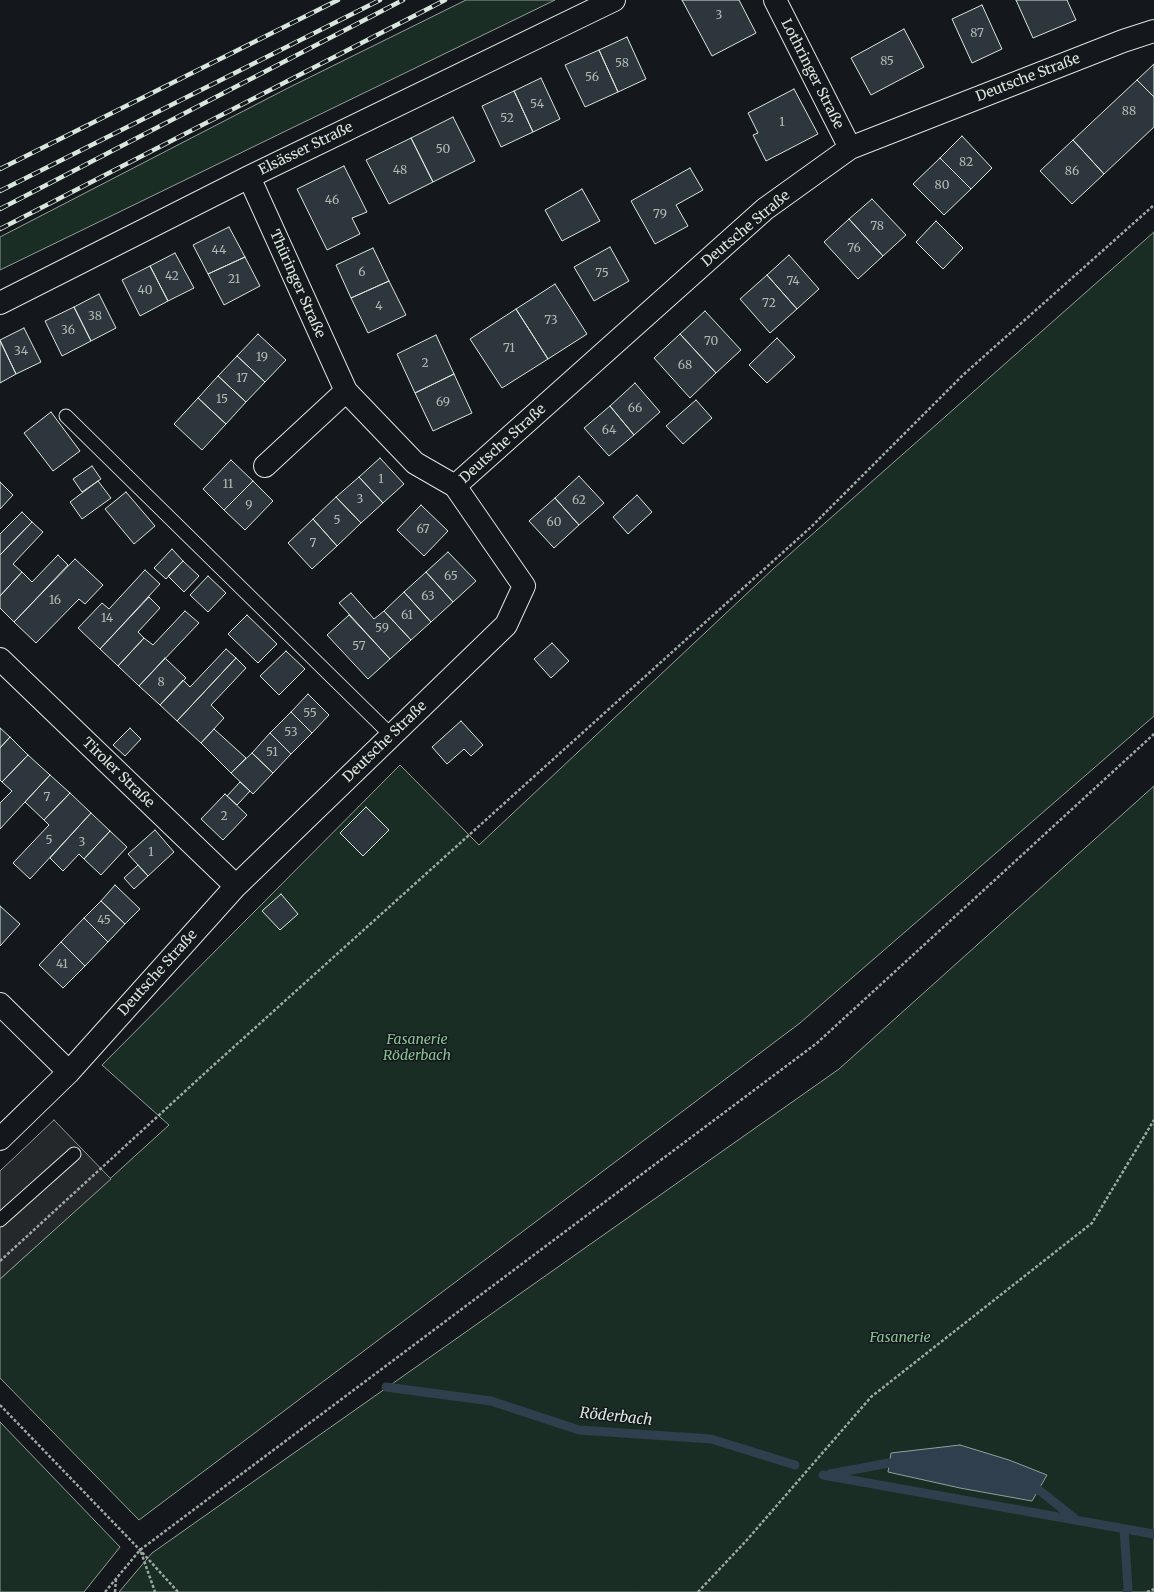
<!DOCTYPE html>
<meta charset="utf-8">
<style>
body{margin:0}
canvas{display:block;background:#14181c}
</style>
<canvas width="1154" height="1592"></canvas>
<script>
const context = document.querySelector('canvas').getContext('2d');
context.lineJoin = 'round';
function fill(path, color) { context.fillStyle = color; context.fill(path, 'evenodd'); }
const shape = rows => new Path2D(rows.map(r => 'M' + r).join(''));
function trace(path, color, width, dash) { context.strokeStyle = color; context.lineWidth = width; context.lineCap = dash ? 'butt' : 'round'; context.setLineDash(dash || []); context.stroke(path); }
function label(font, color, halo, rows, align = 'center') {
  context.font = font + ' Merriweather,serif'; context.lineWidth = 3; context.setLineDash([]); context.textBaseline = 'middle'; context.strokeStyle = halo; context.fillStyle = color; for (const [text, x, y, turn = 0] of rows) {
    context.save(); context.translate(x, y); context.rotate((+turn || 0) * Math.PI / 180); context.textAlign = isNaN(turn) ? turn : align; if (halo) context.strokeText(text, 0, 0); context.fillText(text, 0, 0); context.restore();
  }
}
const green = shape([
 [466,0,555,0,0,270,0,237,288,88,466,0],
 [1154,232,1154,716,800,1023,139,1520,0,1378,0,1279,169,1125,102,1065,400,765,479,845,773,569,1154,232],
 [1154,786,1154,1592,119,1592,152,1553,839,1069,1154,786],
 [0,1422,120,1547,84,1592,0,1592,0,1422]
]);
fill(green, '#1a2d24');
trace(green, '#939e99', 1);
const parking = shape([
 [54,1120,111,1179,0,1279,0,1171,54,1120]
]);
fill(parking, '#24282b');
trace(parking, '#939e99', 1);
const water = shape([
 [960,1445,1009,1460,1047,1475,1032,1501,960,1488,888,1472,891,1453,960,1445]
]);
fill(water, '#2f3f4d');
trace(water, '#939e99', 1);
trace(shape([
 [386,1387,491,1401,579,1430,711,1439,795,1465],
 [830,1474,889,1463,900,1465],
 [823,1475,1154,1534],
 [1027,1488,1039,1490,1074,1518],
 [1124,1529,1128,1588,1127,1592]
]), '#2f3f4d', 9);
const building = shape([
 [682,0,739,0,756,33,712,56,682,0],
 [1016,0,1067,0,1076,20,1033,38,1016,0],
 [982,5,1002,49,972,63,952,19,982,5],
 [904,29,924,67,871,95,851,58,904,29],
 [627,37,646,79,618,92,599,50,627,37],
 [599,50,618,92,585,107,565,65,599,50],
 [1154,64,1154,97,1137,80,1154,64],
 [541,78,560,119,533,132,514,91,541,78],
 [1137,80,1154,97,1154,127,1104,174,1073,140,1137,80],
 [794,89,818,134,766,161,753,135,758,133,748,113,794,89],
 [514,91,533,132,501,147,482,106,514,91],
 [453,117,475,161,433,182,411,138,453,117],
 [962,136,992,168,971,189,940,158,962,136],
 [411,138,433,182,389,204,366,160,411,138],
 [1073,140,1104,174,1072,204,1040,171,1073,140],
 [940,158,971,189,944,215,913,184,940,158],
 [344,166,367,212,352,218,360,234,327,250,297,189,344,166],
 [690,168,703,190,676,205,688,226,655,244,631,201,690,168],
 [582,189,600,221,562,241,545,210,582,189],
 [872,199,906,235,883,256,849,219,872,199],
 [849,219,883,256,858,279,824,242,849,219],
 [936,221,963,248,943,269,916,242,936,221],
 [229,227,245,257,208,274,193,245,229,227],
 [610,247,629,281,594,301,574,267,610,247],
 [373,248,389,281,351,298,336,265,373,248],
 [175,253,194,288,168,301,150,266,175,253],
 [789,255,819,289,797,309,767,275,789,255],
 [245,257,260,286,224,305,208,274,245,257],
 [150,266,168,301,140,316,122,280,150,266],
 [767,275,797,309,770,333,740,299,767,275],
 [389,281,406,315,368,333,351,298,389,281],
 [555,284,587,334,548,359,516,309,555,284],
 [99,294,116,328,91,341,74,307,99,294],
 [74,307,91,341,62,356,45,321,74,307],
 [516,309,548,359,502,388,470,339,516,309],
 [705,311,741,350,716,373,680,334,705,311],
 [24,328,41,362,16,374,0,340,24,328],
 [258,334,286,360,265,382,237,356,258,334],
 [680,334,716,373,690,398,654,358,680,334],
 [436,335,454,374,415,393,397,354,436,335],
 [777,338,795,357,767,383,749,365,777,338],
 [0,341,16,374,0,383,0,341],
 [237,356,265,382,246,402,218,376,237,356],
 [454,374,472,413,433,431,415,393,454,374],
 [218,376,246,402,226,424,198,398,218,376],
 [635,383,660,412,634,435,610,406,635,383],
 [198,398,226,424,202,450,174,424,198,398],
 [696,400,712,418,683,444,666,426,696,400],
 [610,406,634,435,609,456,584,428,610,406],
 [51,412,80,451,53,471,24,433,51,412],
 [380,458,404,484,383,503,359,477,380,458],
 [231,460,253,481,224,510,203,489,231,460],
 [92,466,101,479,82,492,73,479,92,466],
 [579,476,604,503,579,525,555,498,579,476],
 [359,477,383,503,361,523,336,497,359,477],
 [98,481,111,498,82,519,70,502,98,481],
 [253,481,273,501,245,530,224,510,253,481],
 [0,482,13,495,0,509,0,482],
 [126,492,155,526,134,544,105,509,126,492],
 [637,495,652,512,628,534,613,517,637,495],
 [336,497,361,523,337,546,313,519,336,497],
 [555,498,579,525,554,548,529,521,555,498],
 [421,505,448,531,424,556,397,530,421,505],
 [22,512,32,522,0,555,0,534,22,512],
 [313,519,337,546,312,569,288,543,313,519],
 [32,522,43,532,13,564,22,572,0,596,0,555,32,522],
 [172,549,183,561,166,579,154,568,172,549],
 [448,552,476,581,453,602,426,572,448,552],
 [58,555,68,565,14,622,0,608,0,596,22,572,32,582,58,555],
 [75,559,103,585,85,604,79,599,36,643,14,622,75,559],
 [183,561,199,576,184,592,168,576,183,561],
 [145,570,160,584,100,649,78,628,102,603,109,609,145,570],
 [426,572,453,602,431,622,404,592,426,572],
 [208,576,226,593,208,612,190,595,208,576],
 [404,592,431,622,411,640,384,611,404,592],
 [351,593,374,619,384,611,411,640,390,659,339,603,351,593],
 [149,597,160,608,138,632,144,638,118,666,100,649,149,597],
 [185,611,199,623,139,686,118,666,144,638,153,645,185,611],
 [247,615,277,644,258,663,228,634,247,615],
 [349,615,390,659,368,679,327,635,349,615],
 [552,643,569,661,551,678,534,659,552,643],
 [226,649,236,658,177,721,160,705,183,680,190,687,226,649],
 [286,651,305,669,279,695,260,676,286,651],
 [165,658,186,678,160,705,139,686,165,658],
 [236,658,246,668,211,705,224,718,201,743,177,721,236,658],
 [308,694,329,715,312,733,291,712,308,694],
 [291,712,312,733,291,754,270,733,291,712],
 [461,721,483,745,471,756,464,749,447,764,432,747,461,721],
 [0,728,10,737,0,748,0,728],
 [130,728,141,739,125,756,113,745,130,728],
 [214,729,246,758,231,773,201,743,214,729],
 [270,733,291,754,273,773,252,753,270,733],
 [10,737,28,755,2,782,0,780,0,748,10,737],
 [252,753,273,773,253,794,231,773,252,753],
 [28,755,50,775,0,829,0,803,12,791,2,782,28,755],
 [50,775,70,793,44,820,25,802,50,775],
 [240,782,250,791,237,805,227,796,240,782],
 [70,793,91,813,30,879,13,863,49,825,44,820,70,793],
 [225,794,247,815,223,840,201,819,225,794],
 [366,807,389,830,363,856,340,833,366,807],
 [91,813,110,831,84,859,79,854,63,871,50,858,91,813],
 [155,830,174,852,148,876,128,854,155,830],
 [110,831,127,847,101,875,84,859,110,831],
 [138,865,148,876,134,889,124,878,138,865],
 [115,885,140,909,125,924,101,901,115,885],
 [281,894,298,914,280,930,262,911,281,894],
 [101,901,125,924,108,942,84,918,101,901],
 [0,906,20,924,0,946,0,906],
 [84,918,108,942,85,966,61,942,84,918],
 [61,942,85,966,63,988,39,965,61,942]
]);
fill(building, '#2c363c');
trace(building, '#d8e6dc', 1);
const lane = shape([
 [66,416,392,736],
 [0,1220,74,1154]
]);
const street = shape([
 [775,0,850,148],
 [249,177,346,391,415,463,455,486],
 [0,303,249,177,614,0],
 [265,466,346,391],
 [0,659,236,886],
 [0,1004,69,1072],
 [0,1139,69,1072,236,886,506,625,524,586,455,486,765,209,850,148,1123,41,1154,31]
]);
trace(lane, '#d8e6dc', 15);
trace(street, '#d8e6dc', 24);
trace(shape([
 [0,1261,206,1072,811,527,963,375,1154,205],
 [0,1405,140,1550,178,1592],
 [141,1552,155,1592],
 [105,1592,140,1550,817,1043,1154,734],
 [115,1592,116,1579],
 [698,1592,746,1541,871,1397,1092,1223,1154,1120],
 [1147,1592,1154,1589]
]), '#9da8a2', 2.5, [3, 2]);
trace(lane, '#14181c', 13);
trace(street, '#14181c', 22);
const rail = shape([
 [0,169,338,0],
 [0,191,380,0],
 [0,209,403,0],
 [0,229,445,0]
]);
trace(rail, '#d8e6dc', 4.5);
trace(rail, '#14181c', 3, [9]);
label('12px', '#adbab4', null, [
 ["3",719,16],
 ["87",977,34],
 ["85",887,62],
 ["58",622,64],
 ["56",592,78],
 ["54",537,105],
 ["88",1129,112],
 ["52",507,119],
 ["1",782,123],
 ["50",443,150],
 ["82",966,163],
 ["48",400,171],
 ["86",1072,172],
 ["80",942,186],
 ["46",332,201],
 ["79",660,215],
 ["78",877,227],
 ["76",854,249],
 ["44",219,251],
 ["6",362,273],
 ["75",602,274],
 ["42",172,277],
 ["21",234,280],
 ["74",793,282],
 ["40",145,291],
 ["72",769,304],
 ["4",379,307],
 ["38",95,317],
 ["73",551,321],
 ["36",68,331],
 ["70",711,342],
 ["71",509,349],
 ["34",21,352],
 ["19",262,358],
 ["2",425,364],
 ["68",685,366],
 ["17",242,379],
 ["15",222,400],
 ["69",443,403],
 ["66",635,409],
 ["64",609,431],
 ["1",381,480],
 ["11",228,485],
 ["3",360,500],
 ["62",579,501],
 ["9",249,506],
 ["5",337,521],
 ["60",554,523],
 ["67",423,530],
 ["7",313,544],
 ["65",451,577],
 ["63",428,597],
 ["16",55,601],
 ["61",407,616],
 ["14",107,619],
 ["59",382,629],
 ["57",359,647],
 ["8",161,683],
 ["55",310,714],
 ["53",291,733],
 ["51",272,753],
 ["7",47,798],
 ["2",224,817],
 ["5",49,841],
 ["3",82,843],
 ["1",151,853],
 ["45",104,921],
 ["41",62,965]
]);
label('14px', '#d8e6dc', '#14181c', [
 ["Lothringer Straße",812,74,63],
 ["Deutsche Straße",1028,78,-21],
 ["Elsässer Straße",306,149,-26],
 ["Deutsche Straße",746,229,-40],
 ["Thüringer Straße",297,284,66],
 ["Deutsche Straße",503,444,-42],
 ["Deutsche Straße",385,742,-44],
 ["Tiroler Straße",118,773,44],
 ["Deutsche Straße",158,973,-48]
]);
label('italic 14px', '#8ac095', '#14181c', [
 ["Fasanerie",417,1040],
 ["Röderbach",417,1056],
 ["Fasanerie",900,1338]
]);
label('italic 15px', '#d8e6dc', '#14181c', [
 ["Röderbach",616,1417,6]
]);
</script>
